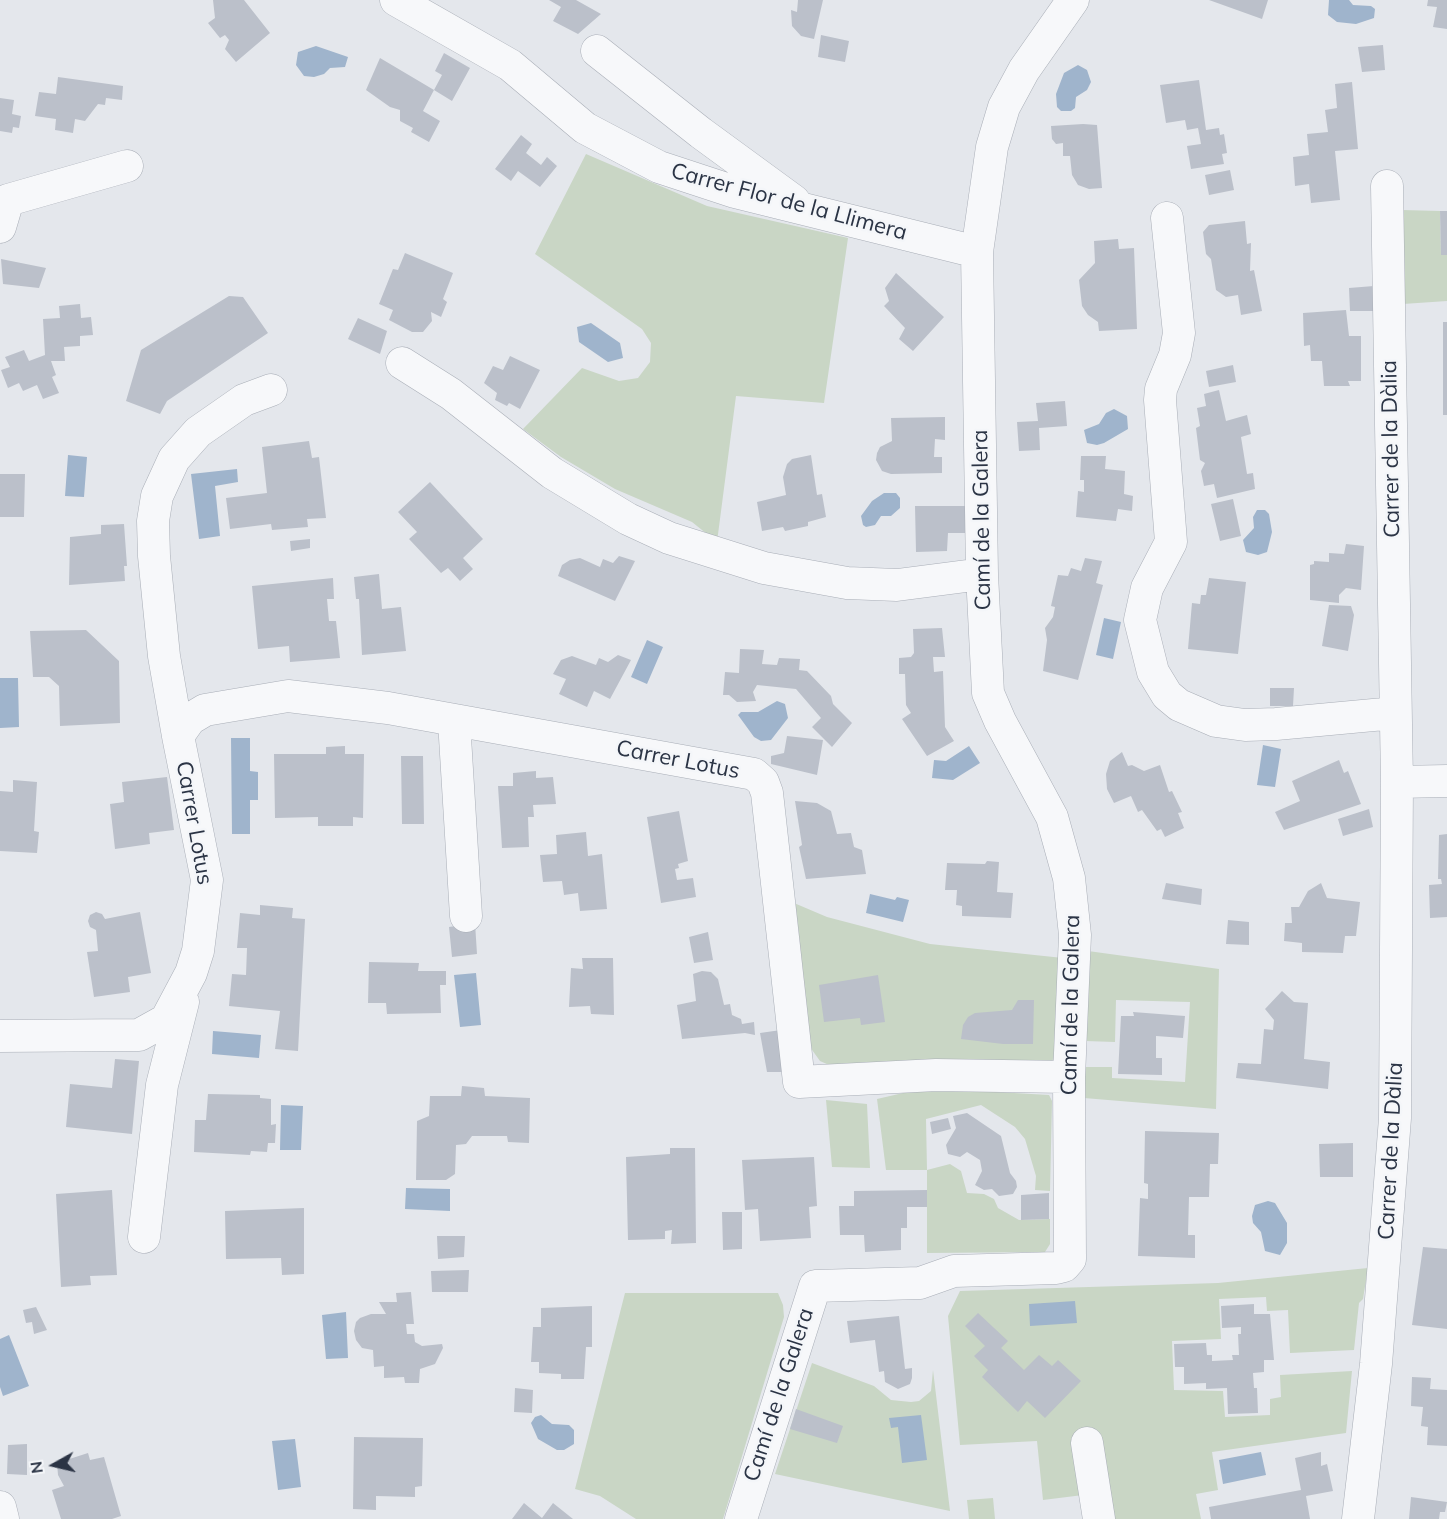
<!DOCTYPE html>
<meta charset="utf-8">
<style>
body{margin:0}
#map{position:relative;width:1447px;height:1519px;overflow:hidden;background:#e4e7ec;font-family:Mulish,sans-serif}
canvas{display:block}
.north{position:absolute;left:24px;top:1435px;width:60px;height:60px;-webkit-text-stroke:4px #f4f6f9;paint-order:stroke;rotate:262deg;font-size:16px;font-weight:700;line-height:24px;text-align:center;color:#2b3445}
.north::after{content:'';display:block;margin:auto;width:21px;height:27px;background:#2b3445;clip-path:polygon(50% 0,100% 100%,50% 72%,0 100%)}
</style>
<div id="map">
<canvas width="1447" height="1519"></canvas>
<div class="north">N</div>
</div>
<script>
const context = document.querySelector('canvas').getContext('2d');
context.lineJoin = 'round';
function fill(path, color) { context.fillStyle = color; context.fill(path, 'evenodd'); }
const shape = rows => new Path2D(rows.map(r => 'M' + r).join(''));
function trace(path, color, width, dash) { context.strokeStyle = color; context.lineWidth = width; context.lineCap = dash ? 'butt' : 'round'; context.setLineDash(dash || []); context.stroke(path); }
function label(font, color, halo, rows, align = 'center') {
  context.font = font + ' Mulish,sans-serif'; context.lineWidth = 5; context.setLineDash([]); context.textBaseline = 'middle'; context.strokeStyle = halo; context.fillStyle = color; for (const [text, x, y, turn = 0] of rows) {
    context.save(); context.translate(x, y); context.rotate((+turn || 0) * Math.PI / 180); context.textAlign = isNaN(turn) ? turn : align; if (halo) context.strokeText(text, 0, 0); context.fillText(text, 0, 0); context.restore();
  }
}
fill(shape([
 [586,154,707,206,848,238,824,403,736,396,717,542,692,522,615,489,561,457,523,429,582,368,619,381,638,378,650,362,651,343,642,329,535,254],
 [1402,210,1440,211,1441,255,1447,255,1447,301,1403,304],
 [794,903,827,917,930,944,1063,958,1054,1058,1052,1061,829,1065,820,1061,810,1047],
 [1088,951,1219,969,1216,1109,1084,1098,1085,1067,1112,1067,1112,1078,1185,1082,1190,1002,1116,1000,1115,1042,1085,1041],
 [925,1088,1049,1095,1052,1101,1050,1191,1035,1190,1036,1176,1025,1139,1015,1127,981,1105,926,1119,927,1170,950,1164,961,1171,967,1193,984,1194,994,1199,998,1208,1019,1220,1050,1219,1050,1244,1045,1252,927,1253,927,1170,886,1170,877,1099],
 [826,1100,867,1104,870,1168,832,1167],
 [1368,1268,1363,1299,1359,1303,1354,1350,1290,1353,1288,1310,1267,1311,1266,1297,1219,1299,1221,1339,1172,1341,1174,1390,1223,1391,1225,1417,1270,1415,1270,1399,1281,1397,1280,1375,1352,1371,1346,1433,1212,1452,1218,1490,1196,1494,1201,1519,1111,1519,1100,1433,1075,1436,1083,1495,1043,1500,1037,1441,960,1445,948,1316,960,1291,1218,1283],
 [625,1293,778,1293,783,1305,784,1317,723,1519,636,1519,600,1496,575,1489],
 [812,1363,874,1386,891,1400,911,1402,919,1401,931,1391,933,1370,950,1511,775,1474],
 [993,1498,995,1519,969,1519,967,1500]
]), '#c9d6c5');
fill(shape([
 [1329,0,1349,0,1353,5,1371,6,1375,9,1374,18,1356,24,1337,22,1328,15],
 [316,46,348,57,345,67,330,68,324,74,314,77,304,76,296,65,298,52],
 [1078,65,1087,70,1091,82,1087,90,1076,97,1075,108,1071,111,1061,111,1057,107,1056,94,1064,73],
 [591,323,620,343,623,358,608,362,579,342,577,327],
 [1114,409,1127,416,1128,429,1104,443,1097,445,1087,443,1084,430,1099,424,1106,413],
 [68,455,87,457,84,497,65,496],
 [237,469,238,482,215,486,220,536,199,539,191,474],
 [884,493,896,493,900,498,900,508,891,516,881,516,875,525,866,527,863,525,861,516,872,501],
 [1257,510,1265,510,1269,514,1272,532,1267,552,1258,555,1246,552,1243,540,1254,528,1253,517],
 [1104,618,1121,622,1113,659,1096,655],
 [647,640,663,647,647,684,631,677],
 [0,678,18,678,19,727,0,728],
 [777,701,785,704,788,718,771,740,761,741,754,737,738,715,741,712,758,712],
 [231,738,250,738,250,771,258,772,258,800,250,800,250,834,232,834],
 [1263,745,1281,749,1275,787,1257,785],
 [969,746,980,763,953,780,932,778,934,760,946,761],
 [870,894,895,900,897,897,909,900,903,922,866,913],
 [476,973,481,1025,460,1027,454,975],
 [213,1031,261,1035,259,1058,212,1054],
 [281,1105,303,1106,301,1150,280,1150],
 [406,1188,450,1189,450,1211,405,1209],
 [1268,1201,1275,1203,1287,1223,1287,1243,1280,1255,1265,1251,1261,1232,1253,1223,1252,1216,1255,1205],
 [1075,1301,1077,1323,1030,1326,1029,1304],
 [346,1312,348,1358,326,1359,322,1315],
 [9,1335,29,1386,3,1396,0,1387,0,1339],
 [541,1415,552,1424,569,1425,574,1430,574,1444,564,1450,557,1450,538,1439,531,1423,535,1417],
 [921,1415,927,1460,902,1463,898,1427,891,1428,889,1418],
 [295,1439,301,1487,278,1490,272,1441],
 [1261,1452,1266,1475,1223,1484,1219,1460]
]), '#9fb4cc');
fill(shape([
 [213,0,244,0,270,33,236,62,225,49,229,40,225,35,220,38,208,23,215,18],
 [549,0,576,0,601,14,578,34,553,21,561,7],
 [798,0,823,0,814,39,801,36,792,26,791,10,797,12],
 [1209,0,1268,0,1262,19],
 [1428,0,1447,0,1447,29,1433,27,1437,7,1427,6],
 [821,35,849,41,845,62,818,57],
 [1383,45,1385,70,1362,72,1358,47],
 [444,53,470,68,452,101,434,90,442,75,435,71],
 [380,58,434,90,423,111,440,121,429,142,411,132,413,128,400,121,400,110,390,107,366,90],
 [58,77,123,86,122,100,106,98,105,105,98,104,85,121,75,119,73,133,55,130,56,119,35,116,39,92,56,94],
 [1199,80,1206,130,1219,128,1220,135,1224,134,1227,153,1222,154,1224,164,1191,169,1187,146,1201,144,1198,128,1187,130,1185,120,1166,123,1160,85],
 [1352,82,1358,149,1335,151,1340,200,1311,203,1309,184,1295,186,1293,157,1309,155,1307,134,1328,132,1325,110,1337,108,1335,84],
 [0,98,14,100,12,114,21,116,19,128,13,127,12,133,0,131],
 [1083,124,1097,125,1102,188,1089,189,1078,185,1072,175,1070,156,1063,156,1063,143,1056,144,1052,139,1051,126],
 [521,135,532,144,526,153,541,165,547,157,557,166,540,187,518,171,511,181,495,169],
 [1230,170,1234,190,1209,195,1205,175],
 [1440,211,1447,211,1447,255,1441,255],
 [1245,221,1247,244,1251,243,1250,271,1254,270,1262,311,1241,315,1238,295,1226,297,1216,290,1211,259,1206,254,1203,232,1209,225],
 [1118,239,1119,249,1134,248,1137,329,1099,331,1098,322,1088,315,1082,306,1079,280,1095,263,1094,241],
 [405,253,453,273,443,299,447,302,441,317,431,312,432,321,423,332,412,332,389,320,393,310,379,304,393,269,398,270],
 [1,259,46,268,39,288,3,284],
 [896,273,944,317,913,351,899,339,905,328,884,306,889,301,885,288],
 [1374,286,1376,311,1350,311,1349,288],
 [229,296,243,297,268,333,167,401,160,414,126,401,141,350],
 [80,304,81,318,91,317,93,335,80,336,80,346,64,347,65,361,51,361,56,375,52,377,59,393,43,399,37,385,23,391,19,383,8,388,1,370,10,367,5,357,24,350,29,361,45,355,43,319,60,318,59,306],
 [1346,310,1349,336,1361,336,1361,381,1348,381,1350,386,1324,386,1322,361,1311,361,1310,345,1304,346,1303,313],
 [358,318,387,331,380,354,348,339],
 [1443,322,1447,322,1447,415,1443,415],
 [510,356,540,370,520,409,509,403,507,406,495,400,497,393,484,383,493,366,503,370],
 [1233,365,1236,382,1209,387,1206,371],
 [1219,390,1226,421,1247,415,1251,434,1241,437,1247,474,1253,473,1255,489,1217,498,1214,484,1204,486,1201,471,1205,463,1200,460,1196,428,1200,426,1197,408,1206,406,1204,394],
 [1065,401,1067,426,1039,428,1040,450,1019,451,1017,422,1038,421,1036,403],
 [945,417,945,440,935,439,934,457,942,457,942,473,891,474,882,471,876,460,877,453,880,447,892,441,891,418],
 [309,441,312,458,319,457,326,518,307,519,308,527,272,530,271,524,230,529,226,498,267,493,262,447],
 [811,455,817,495,822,494,826,517,808,522,808,526,785,531,783,527,762,531,757,502,786,495,783,477,787,464,792,459],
 [1081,456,1106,456,1105,469,1125,471,1124,494,1133,496,1132,511,1118,509,1116,521,1076,517,1078,491,1084,492,1084,480,1080,480],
 [0,474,25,474,24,517,0,517],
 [430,482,483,539,463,558,473,569,460,581,448,568,441,573,409,539,417,532,398,512],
 [1233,499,1241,536,1220,541,1211,504],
 [915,506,966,506,966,533,948,533,947,551,916,552],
 [124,524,127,566,124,566,125,581,69,585,70,537,101,534,101,525],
 [310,539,310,548,291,551,290,541],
 [1346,544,1364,546,1361,590,1346,588,1339,595,1339,603,1310,600,1310,565,1314,564,1314,561,1329,562,1329,553,1344,554],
 [619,556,635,561,615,601,558,576,562,565,570,560,580,558,600,567,603,559,613,563],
 [1085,558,1102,561,1096,583,1103,585,1078,680,1043,671,1047,640,1045,628,1053,617,1055,607,1051,606,1058,575,1068,576,1071,568,1081,571],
 [379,574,382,609,401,607,406,651,362,655,359,599,356,599,354,577],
 [333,578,334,599,327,599,329,621,336,621,340,658,290,662,289,646,258,649,252,586],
 [1209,578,1246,582,1238,654,1188,649,1192,603,1200,604,1201,595,1206,595],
 [1329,605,1351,606,1354,615,1348,651,1322,646],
 [942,628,945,657,933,657,934,672,943,671,945,727,954,741,927,756,902,719,911,713,906,705,905,674,899,674,899,658,911,657,914,653,913,629],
 [86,630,119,661,120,723,60,726,59,686,49,677,33,677,30,631],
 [740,649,764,650,762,664,777,665,779,658,800,659,799,670,807,671,831,696,833,704,852,723,832,747,812,727,821,718,796,689,757,685,753,692,756,701,737,702,729,695,723,695,725,672,739,673],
 [618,655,631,660,610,699,594,691,587,707,559,694,566,679,553,674,561,660,572,656,596,665,599,658,608,662],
 [1270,688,1294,688,1293,706,1270,706],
 [787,736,823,740,817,775,771,764,771,756,784,753],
 [345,746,345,754,364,754,363,818,353,817,353,826,318,826,318,817,275,818,274,754,326,754,326,747],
 [1122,752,1128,766,1132,765,1144,771,1160,765,1169,792,1172,791,1182,812,1178,813,1184,828,1165,837,1161,829,1157,831,1142,810,1138,812,1131,796,1114,803,1107,789,1106,774,1110,761],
 [401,756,423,756,424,824,402,824],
 [1339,760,1344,773,1348,771,1361,804,1284,830,1275,812,1300,801,1292,781],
 [536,771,536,778,553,777,556,804,533,805,534,817,528,817,529,847,502,848,498,786,513,786,513,773],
 [167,777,174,830,149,833,150,844,115,849,110,804,124,802,122,782],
 [13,780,37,782,34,831,39,832,37,853,0,851,0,791,13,792],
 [795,801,817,803,831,811,837,834,851,833,854,847,862,850,866,874,806,879,799,847,802,845],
 [1369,809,1373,827,1343,836,1338,819],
 [679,811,688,861,678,864,679,868,675,869,677,880,693,878,696,897,661,903,647,817],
 [586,832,588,856,602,854,607,909,580,911,578,893,564,895,562,881,543,882,540,855,557,854,556,835],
 [1447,834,1447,917,1430,918,1429,885,1442,884,1441,879,1438,879,1439,835],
 [987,861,999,862,997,892,1013,893,1011,918,962,916,962,906,956,905,957,890,945,890,947,863,985,864],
 [1166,883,1202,889,1201,905,1162,899],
 [1321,883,1327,898,1360,902,1356,936,1345,936,1343,953,1302,952,1302,943,1284,941,1285,923,1292,923,1291,907,1299,907,1308,891],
 [260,905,293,908,292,918,305,919,298,1051,275,1049,280,1011,229,1006,232,974,246,975,247,948,237,948,240,913,260,915],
 [96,912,102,914,105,919,140,912,151,973,128,977,130,992,94,997,87,952,98,951,96,930,90,927,88,921,90,915],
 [1228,920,1249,922,1249,945,1226,944],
 [475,923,477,954,452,957,449,927],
 [708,932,713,960,694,963,689,937],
 [582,958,613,958,614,1015,591,1014,590,1006,569,1007,571,968,583,969],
 [369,962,419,963,418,971,446,971,446,985,440,985,441,1013,387,1014,386,1003,368,1003],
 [702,971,711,972,718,979,724,1005,730,1004,732,1015,741,1019,742,1024,754,1022,755,1035,745,1033,682,1039,677,1005,696,1001,693,974],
 [878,975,885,1022,861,1025,860,1018,824,1022,819,985],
 [1282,991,1294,1002,1308,1003,1304,1059,1330,1062,1328,1089,1236,1078,1238,1063,1261,1064,1264,1029,1273,1030,1274,1020,1265,1009],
 [1018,1000,1034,1000,1033,1044,1003,1044,961,1039,963,1025,968,1017,975,1013,1012,1010],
 [1133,1012,1185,1016,1183,1038,1156,1036,1156,1058,1162,1058,1162,1075,1118,1074,1121,1016,1134,1016],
 [781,1030,787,1072,767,1072,760,1033],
 [115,1059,139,1061,132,1134,66,1127,70,1084,112,1088],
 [462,1086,484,1088,485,1096,530,1098,529,1143,508,1142,507,1136,472,1136,466,1144,456,1145,455,1174,446,1180,416,1180,417,1121,429,1116,430,1096,461,1096],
 [208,1094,260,1095,260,1098,271,1099,271,1125,276,1124,275,1143,268,1143,267,1152,251,1151,250,1155,194,1152,195,1120,206,1120],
 [967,1113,1001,1136,1010,1173,1016,1181,1017,1187,1013,1194,999,1196,992,1189,984,1190,975,1185,982,1171,980,1160,967,1152,960,1157,948,1154,946,1145,956,1128,953,1116],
 [948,1118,951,1129,932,1134,930,1122],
 [1145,1131,1219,1133,1218,1164,1210,1164,1209,1197,1189,1197,1188,1235,1195,1235,1195,1258,1138,1256,1140,1198,1148,1199,1148,1184,1144,1183],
 [1353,1143,1353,1177,1320,1177,1319,1144],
 [670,1148,695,1148,696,1243,671,1244,672,1230,665,1231,665,1239,628,1240,626,1157,670,1154],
 [814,1157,817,1206,809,1207,811,1238,760,1241,758,1209,745,1210,742,1160],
 [112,1190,117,1275,90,1276,91,1285,61,1287,56,1194],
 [927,1190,927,1207,907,1207,907,1228,901,1228,901,1250,865,1252,864,1235,840,1235,839,1206,854,1206,854,1191],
 [1049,1193,1049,1219,1021,1220,1021,1195],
 [304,1208,304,1274,282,1275,281,1258,226,1259,225,1211],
 [722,1212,742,1212,742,1249,723,1250],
 [437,1236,465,1236,464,1257,438,1259],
 [1423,1247,1447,1249,1447,1329,1412,1325],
 [469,1270,468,1292,432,1292,431,1271],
 [411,1292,414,1324,406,1324,407,1334,414,1334,415,1342,422,1346,442,1344,443,1348,435,1364,420,1369,419,1383,405,1383,404,1377,384,1378,384,1366,374,1367,373,1350,362,1348,356,1340,354,1331,356,1322,360,1318,371,1314,386,1314,379,1302,397,1302,396,1293],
 [1254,1304,1254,1314,1270,1314,1274,1360,1264,1360,1264,1372,1253,1373,1254,1388,1257,1388,1258,1413,1228,1414,1227,1388,1206,1389,1206,1383,1184,1384,1184,1367,1175,1367,1174,1344,1206,1343,1207,1355,1212,1355,1212,1361,1233,1360,1232,1355,1239,1355,1238,1334,1241,1334,1241,1327,1222,1328,1221,1306],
 [592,1306,592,1347,586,1347,584,1379,561,1379,561,1374,539,1373,539,1362,531,1362,533,1327,541,1327,541,1308],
 [36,1307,47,1330,34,1334,32,1322,26,1323,23,1310],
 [978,1313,1008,1341,1001,1348,1024,1370,1039,1355,1052,1366,1058,1360,1081,1381,1045,1418,1027,1401,1018,1412,982,1377,988,1370,974,1356,985,1346,965,1326],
 [899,1316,905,1369,912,1368,912,1378,910,1384,898,1389,885,1382,884,1371,879,1372,875,1340,850,1343,847,1321],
 [1412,1377,1431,1378,1430,1389,1447,1390,1447,1446,1427,1445,1428,1427,1421,1426,1423,1407,1411,1406],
 [515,1388,533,1390,532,1413,514,1412],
 [796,1409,843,1426,837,1443,790,1429],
 [354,1437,423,1438,422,1486,415,1487,415,1497,376,1496,376,1510,353,1509],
 [27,1444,27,1475,7,1474,8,1445],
 [1321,1452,1321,1466,1327,1464,1333,1491,1306,1496,1310,1519,1211,1519,1209,1507,1301,1490,1295,1458],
 [88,1453,90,1460,104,1457,121,1516,112,1519,61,1519,52,1490,64,1486,58,1475,57,1463],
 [1411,1497,1447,1502,1445,1512,1440,1512,1439,1519,1409,1519],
 [524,1503,542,1518,553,1503,573,1519,512,1519]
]), '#bbc0ca');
const minor = shape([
 [396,0,510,65,585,128,659,167,735,192,977,252],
 [597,51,701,133,794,201],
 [8,200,127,166],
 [1167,218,1179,333,1175,355,1161,389,1160,400,1171,542,1147,588,1140,620,1153,672,1167,695,1179,705,1216,721,1245,725,1276,724,1395,713],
 [0,227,8,200],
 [402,363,451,394,552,473,628,519,669,538,764,568,847,583,897,585,982,574],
 [454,721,466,916],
 [178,736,164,656,154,556,153,521,157,496,174,459,198,432,244,400,271,390],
 [1397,782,1447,781],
 [0,1036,139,1035,166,1020,191,973,198,951,207,880,178,736,190,719,205,710,288,696,388,708,754,774,763,782,767,793,799,1082,936,1075,1069,1077],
 [144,1237,162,1085,183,1002],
 [1087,1443,1099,1519],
 [0,1507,3,1519],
 [741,1519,815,1286,920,1283,954,1271,1056,1268,1064,1266,1070,1259,1069,1077,1075,935,1069,878,1052,817,1000,721,988,693,982,574,977,252,992,147,1004,107,1024,70,1073,0],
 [1358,1519,1376,1364,1395,1118,1397,782,1387,186]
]);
trace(minor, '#a9aeb7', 33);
trace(minor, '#f7f8fa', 32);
label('22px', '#2b3445', '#f4f6f9', [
 ["Carrer Flor de la Llimera",789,202,15],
 ["Carrer de la Dàlia",1391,449,-91],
 ["Camí de la Galera",982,520,-91],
 ["Carrer Lotus",678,760,11],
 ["Carrer Lotus",194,823,80],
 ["Camí de la Galera",1071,1005,-89],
 ["Carrer de la Dàlia",1391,1151,-87],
 ["Camí de la Galera",779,1395,-72]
]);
</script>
